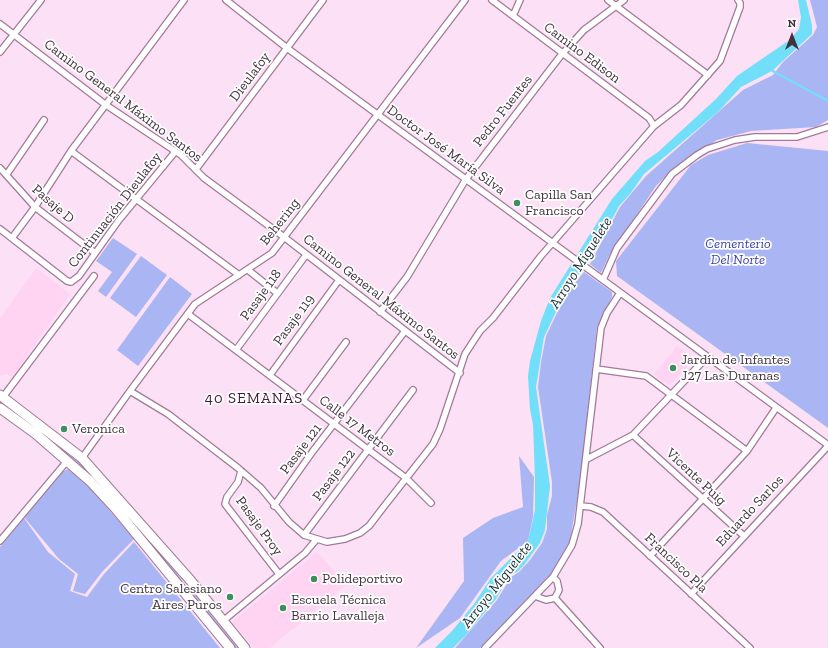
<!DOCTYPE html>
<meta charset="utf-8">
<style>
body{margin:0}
#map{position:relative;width:828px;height:648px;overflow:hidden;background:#fce0f5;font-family:"Zilla Slab",serif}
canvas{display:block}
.north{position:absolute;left:772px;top:16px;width:40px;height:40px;-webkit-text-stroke:3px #fff;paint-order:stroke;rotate:0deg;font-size:11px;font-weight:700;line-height:16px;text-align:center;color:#42313e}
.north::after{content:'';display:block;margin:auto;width:14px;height:18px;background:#42313e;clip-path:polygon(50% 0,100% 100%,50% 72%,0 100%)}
</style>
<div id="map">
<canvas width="828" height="648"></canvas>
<div class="north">N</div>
</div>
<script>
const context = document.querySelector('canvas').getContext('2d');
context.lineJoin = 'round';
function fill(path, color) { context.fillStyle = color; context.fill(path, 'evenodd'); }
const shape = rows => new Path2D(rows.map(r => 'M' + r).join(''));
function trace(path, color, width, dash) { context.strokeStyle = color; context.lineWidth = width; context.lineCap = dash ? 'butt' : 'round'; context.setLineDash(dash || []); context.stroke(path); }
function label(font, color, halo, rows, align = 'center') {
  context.font = font + ' "Zilla Slab",serif'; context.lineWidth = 3.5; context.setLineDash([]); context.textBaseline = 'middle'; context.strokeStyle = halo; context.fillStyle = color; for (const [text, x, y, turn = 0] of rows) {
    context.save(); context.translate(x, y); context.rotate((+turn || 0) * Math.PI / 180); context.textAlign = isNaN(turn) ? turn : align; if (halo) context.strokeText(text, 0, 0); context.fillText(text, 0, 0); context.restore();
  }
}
fill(shape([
 [36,268,70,294,12,378,6,374,0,376,0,318],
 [677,346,692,357,692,361,671,384,668,385,654,374],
 [317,552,347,584,270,648,254,648,232,622]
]), '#ffd4f3');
fill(shape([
 [810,0,828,0,828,120,816,127,751,131,717,140,672,170,656,186,609,256,601,273,590,264,620,207,646,176,743,90,773,75,783,62,813,35,817,27],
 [747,143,828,151,828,428,617,276,616,261,691,165,708,155],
 [113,238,137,254,106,297,98,291,112,272,96,261],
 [141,256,167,275,136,317,110,298],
 [584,272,612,292,612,297,597,327,579,488,570,541,550,575,480,648,455,648,497,600,511,577,519,572,530,560,542,543,547,529,547,515,552,496,552,482,538,387,541,362,546,336,566,294],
 [170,277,192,294,138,366,117,350],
 [0,399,82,464,142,530,182,580,180,581,88,475,50,440,0,403],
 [519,456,534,477,533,517,528,541,501,561,460,618,416,648,464,581,463,538,493,518,523,507],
 [68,469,80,477,95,493,134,539,102,572,85,594,73,591,78,574,59,559,24,517,62,472],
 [24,518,48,552,75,574,70,591,87,597,104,574,134,542,220,648,0,648,0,547],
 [191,590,238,648,235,648,189,592]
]), '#aab6f4');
fill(shape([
 [798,0,806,0,812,25,812,34,772,71,741,87,718,112,644,174,630,194,619,206,593,255,566,291,544,337,536,387,550,486,545,530,540,543,524,565,517,572,510,575,496,599,466,635,453,648,435,648,452,631,474,604,491,578,528,541,535,510,535,479,533,425,530,409,528,376,530,361,541,321,550,298,612,199,645,161,658,152,716,99,737,76,791,39,799,29,801,17]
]), '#71dffa');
trace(shape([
 [771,70,828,101]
]), '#71dffa', 2);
const street = shape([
 [226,0,287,48,828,445],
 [492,0,649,118,654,126],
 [608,0,708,75],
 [513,16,520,0],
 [0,24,106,105,181,155,204,178,284,237,460,373],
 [0,52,41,0],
 [71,151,239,275],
 [0,168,35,207,95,253],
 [196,169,323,0],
 [7,174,44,120],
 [0,229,67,281,71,282,79,276,119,220,175,152],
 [12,238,35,207,71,151,184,0],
 [248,270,277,293],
 [603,280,617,248,672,174,697,155,707,149,735,140,755,137,797,137,828,127],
 [380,312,407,277,466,179,562,54,584,30,624,0],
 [188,314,406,478,431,503],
 [236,350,306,255],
 [596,369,646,376,747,451],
 [270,375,339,280],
 [130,391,168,414,238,468,261,488,289,522,304,535,327,542,345,539,360,533,369,526,382,509,433,444,440,429,465,354,480,331,493,318,541,256,654,126,681,105,720,61,740,7,740,3,738,0],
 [3,397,94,276],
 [303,400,346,342],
 [633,435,744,536],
 [82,458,130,391,195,304,272,253,465,0],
 [587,459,633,435,707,357],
 [241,471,238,482,227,497,225,504,279,574],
 [274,506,313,451,405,331],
 [581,506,591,507,603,512,750,648],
 [304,535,413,390],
 [0,541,68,460],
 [650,556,747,451,776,408],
 [691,594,828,446],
 [535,596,546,600,555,598,559,590,557,581,553,577],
 [555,598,600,648],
 [223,621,305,553,316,540],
 [485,648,553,577,572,545,578,524,601,328,607,313,620,293]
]);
const primary = shape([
 [0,395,82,458,191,581,245,648],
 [0,408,36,434,90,481,115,508,230,648]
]);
trace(street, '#a37998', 8);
trace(primary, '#a37998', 11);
trace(street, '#fff', 5.5);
trace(primary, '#fff', 9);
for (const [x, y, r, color] of [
 [517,203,4,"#3d8f60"],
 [673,368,4,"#3d8f60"],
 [64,429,4,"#3d8f60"],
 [314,579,4,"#3d8f60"],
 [230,597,4,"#3d8f60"],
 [283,608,4,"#3d8f60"]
]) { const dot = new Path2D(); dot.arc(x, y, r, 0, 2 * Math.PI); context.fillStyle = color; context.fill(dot); trace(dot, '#fff', 1.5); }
label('14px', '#42313e', '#fff', [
 ["Camino Edison",582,53,37],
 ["Dieulafoy",250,77,-53],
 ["Camino General Máximo Santos",123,101,37],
 ["Pedro Fuentes",503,111,-52],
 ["Doctor José María Silva",446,150,36],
 ["Pasaje D",53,204,41],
 ["Continuación Dieulafoy",115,210,-52],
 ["Behering",280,222,-52],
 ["Pasaje 118",261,295,-54],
 ["Camino General Máximo Santos",381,297,38],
 ["Pasaje 119",294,320,-54],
 ["Calle 17 Metros",357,426,37],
 ["Pasaje 121",301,449,-53],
 ["Pasaje 122",334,475,-53],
 ["Vicente Puig",696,477,43],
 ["Eduardo Sarlos",750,511,-47],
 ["Pasaje Proy",259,526,54],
 ["Francisco Pla",676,563,43]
]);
label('14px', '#42313e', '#fff', [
 ["Capilla San",525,195],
 ["Francisco",525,211],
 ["Jardín de Infantes",681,360],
 ["J27 Las Duranas",681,376],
 ["Veronica",72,429],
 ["Polideportivo",322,579],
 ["Centro Salesiano",222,589,"right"],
 ["Aires Puros",222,605,"right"],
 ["Escuela Técnica",291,600],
 ["Barrio Lavalleja",291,616]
], 'left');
label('italic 14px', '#3d41a9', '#fff', [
 ["Cementerio",738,244],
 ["Del Norte",738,260]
]);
label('italic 15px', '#183138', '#fff', [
 ["Arroyo Miguelete",581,263,-58],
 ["Arroyo Miguelete",497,585,-52]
]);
context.letterSpacing = '1px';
label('15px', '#401e39', '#fff', [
 ["40 SEMANAS",254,399]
]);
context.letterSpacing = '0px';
</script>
